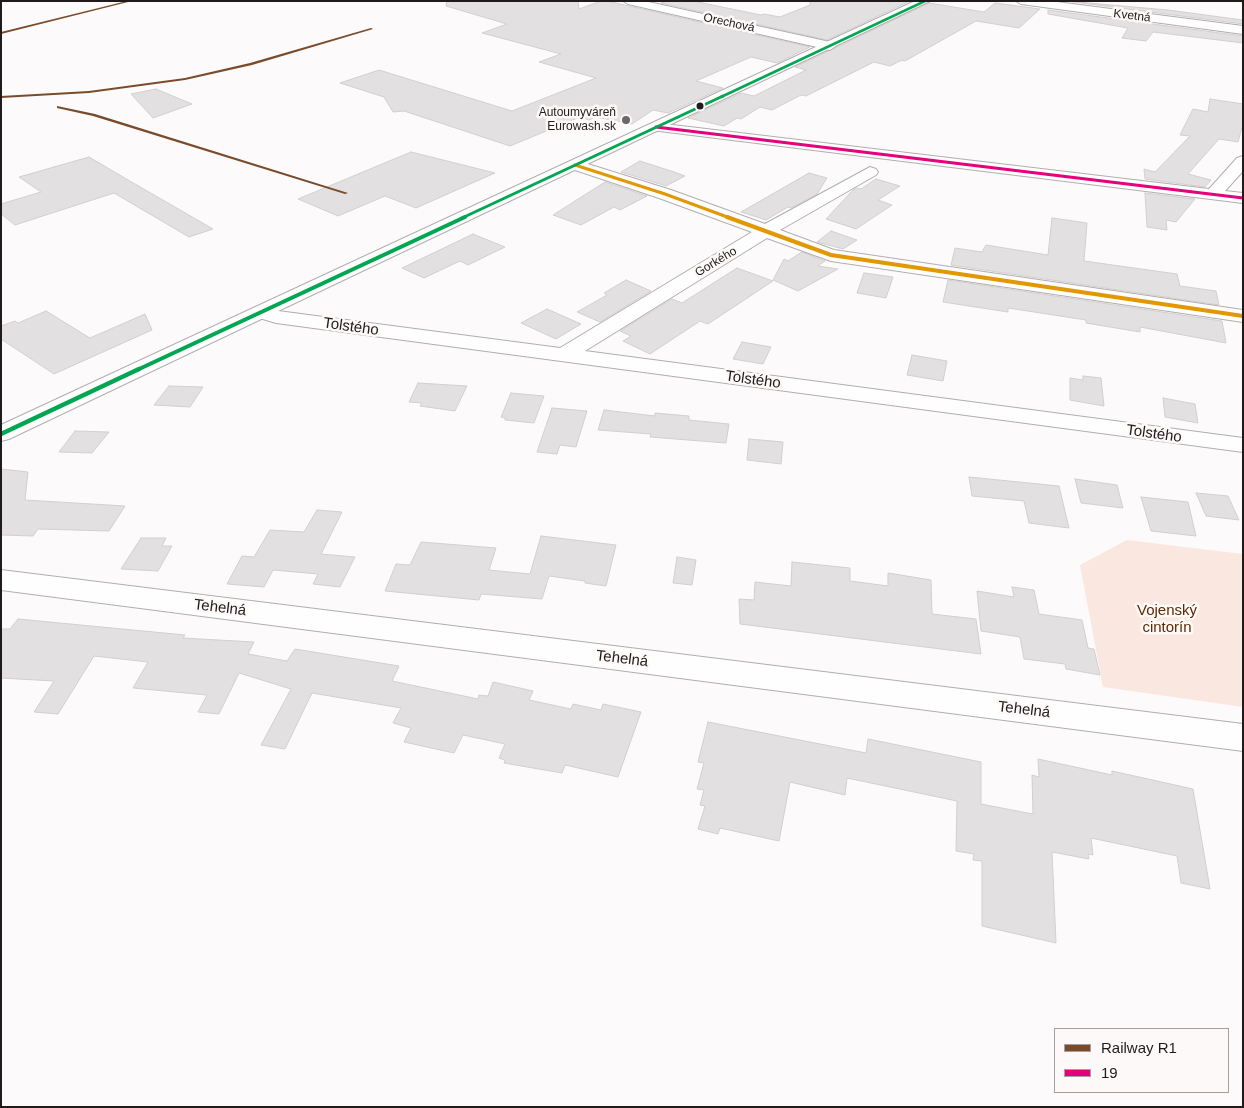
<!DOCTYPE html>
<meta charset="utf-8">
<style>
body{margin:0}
#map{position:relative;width:1244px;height:1108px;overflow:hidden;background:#fcfafa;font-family:Helvetica,sans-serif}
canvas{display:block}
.frame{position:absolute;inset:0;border:2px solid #201a1a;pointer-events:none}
.legend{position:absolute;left:1054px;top:1028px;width:175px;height:65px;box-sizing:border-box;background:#fdf9f9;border:1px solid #a5a0a0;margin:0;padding:6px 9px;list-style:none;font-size:15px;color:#201a1a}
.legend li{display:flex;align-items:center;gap:10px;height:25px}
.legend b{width:25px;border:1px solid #a5a0a0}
</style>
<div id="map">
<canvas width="1244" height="1108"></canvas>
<div class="frame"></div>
<ul class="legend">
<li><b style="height:6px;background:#7a4b2a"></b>Railway R1</li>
<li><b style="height:6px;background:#e5007d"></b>19</li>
</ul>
</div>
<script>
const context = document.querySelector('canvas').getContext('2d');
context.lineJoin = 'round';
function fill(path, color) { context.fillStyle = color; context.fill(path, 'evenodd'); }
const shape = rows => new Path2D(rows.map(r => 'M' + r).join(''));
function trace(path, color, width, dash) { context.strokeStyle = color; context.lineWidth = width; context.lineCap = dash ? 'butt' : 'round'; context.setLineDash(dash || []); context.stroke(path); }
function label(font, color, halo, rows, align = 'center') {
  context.font = font + ' Helvetica,sans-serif'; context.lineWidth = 5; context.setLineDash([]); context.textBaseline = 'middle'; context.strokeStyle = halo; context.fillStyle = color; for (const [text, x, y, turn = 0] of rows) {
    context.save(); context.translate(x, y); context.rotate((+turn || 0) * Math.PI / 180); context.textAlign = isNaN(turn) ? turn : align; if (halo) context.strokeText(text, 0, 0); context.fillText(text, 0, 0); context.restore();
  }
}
fill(shape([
 [1127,540,1243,554,1243,707,1103,687,1080,565]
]), '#fae8e0');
const building = shape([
 [447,1,578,1,579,9,601,1,607,1,810,47,777,63,751,57,696,81,723,88,668,113,653,110,632,124,596,117,589,120,580,117,510,146,404,111,393,112,384,97,340,83,379,70,512,111,596,78,539,62,561,54,482,33,507,24,446,6,447,1],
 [665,1,693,1,761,15,764,14,780,17,810,5,810,1,910,1,827,40,661,3,665,1],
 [1066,1,1168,10,1243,20,1243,24,1066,1],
 [929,3,984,12,995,3,1040,9,1019,28,976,21,905,61,902,60,890,66,874,62,806,96,801,95,772,110,760,107,741,119,737,118,724,126,688,118,741,93,754,96,806,70,795,67,929,3],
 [1048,10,1243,36,1243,43,1153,32,1146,41,1122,38,1128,28,1048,14,1048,10],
 [156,89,192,104,153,118,131,94,156,89],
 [1210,99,1243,104,1243,124,1238,142,1219,139,1188,174,1211,180,1205,187,1145,179,1144,169,1155,172,1190,136,1180,135,1193,109,1208,112,1210,99],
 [411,152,495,173,416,208,385,196,338,216,298,199,411,152],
 [89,157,123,177,213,229,189,237,114,193,15,225,1,214,1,204,41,192,19,177,89,157],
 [640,161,674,172,685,176,666,186,621,172,640,161],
 [809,173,827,178,817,194,791,208,788,207,766,220,741,212,809,173],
 [876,179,900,186,878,200,892,205,856,229,826,219,853,190,857,188,861,189,876,179],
 [605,182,647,196,620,210,614,207,581,225,553,215,605,182],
 [1145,193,1195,199,1176,222,1166,220,1167,230,1147,227,1145,193],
 [1052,218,1087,223,1084,261,1177,274,1180,286,1216,291,1219,305,951,265,955,248,982,252,986,245,1048,255,1052,218],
 [831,231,857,240,843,249,817,242,831,231],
 [473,234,505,247,468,265,460,261,424,278,402,268,473,234],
 [802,252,825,261,818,266,838,269,798,291,773,280,784,259,788,261,802,252],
 [737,268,773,281,708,324,700,321,650,354,623,341,631,336,620,331,672,299,682,303,737,268],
 [864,273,893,277,886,298,857,293,864,273],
 [626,280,651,291,600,322,577,312,607,295,604,293,626,280],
 [948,280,1222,321,1226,343,1140,327,1140,332,1086,323,1086,320,1008,308,1008,312,943,302,948,280],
 [547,309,581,324,556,339,521,323,547,309],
 [46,311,90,338,145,314,152,330,54,374,1,339,1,326,15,321,18,323,46,311],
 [742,342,771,347,763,364,733,359,742,342],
 [912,355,947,361,943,381,907,375,912,355],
 [1083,376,1101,378,1104,406,1070,400,1070,378,1083,380,1083,376],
 [418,383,467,386,455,411,420,406,422,403,409,402,418,383],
 [169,386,203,387,190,407,154,405,169,386],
 [511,393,544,396,534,423,505,420,505,418,501,417,511,393],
 [1163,398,1195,404,1198,423,1165,417,1163,398],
 [552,408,587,411,576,447,560,445,557,454,537,452,552,408],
 [604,410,655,416,655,413,689,416,689,420,729,424,726,443,650,437,651,434,598,430,604,410],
 [75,431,109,432,92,453,59,452,75,431],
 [749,439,783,442,781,464,747,460,749,439],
 [1,469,28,472,25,500,125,506,109,531,38,529,33,536,1,535,1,469],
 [969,477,1059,486,1069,528,1029,523,1024,501,972,496,969,477],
 [1075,479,1117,485,1123,508,1081,503,1075,479],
 [1196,493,1228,496,1239,520,1206,516,1196,493],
 [1141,497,1188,502,1196,536,1151,531,1141,497],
 [317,510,342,512,321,554,355,557,340,587,313,584,318,574,273,570,264,587,227,584,242,556,254,557,270,530,304,532,317,510],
 [541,536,616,545,606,586,585,583,585,581,549,576,542,599,481,594,479,600,385,591,396,564,410,565,421,542,496,548,489,570,530,574,541,536],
 [141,538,166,538,162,546,172,546,158,571,121,569,141,538],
 [677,557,696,560,692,585,673,583,677,557],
 [792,562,850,568,850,581,888,586,888,573,931,580,932,614,976,619,981,654,740,624,739,599,754,600,755,582,791,586,792,562],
 [1012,587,1034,590,1039,614,1082,620,1088,648,1094,649,1100,675,1066,669,1065,664,1024,659,1020,637,981,631,977,591,1014,597,1012,587],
 [18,619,185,635,183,638,254,642,248,654,287,661,295,649,399,666,392,681,478,699,479,695,488,696,493,682,533,691,529,700,571,709,573,704,601,710,603,704,641,712,618,777,565,765,562,773,504,763,505,760,499,758,505,744,463,735,454,753,404,742,411,728,393,723,401,708,312,693,285,749,261,745,291,689,239,673,219,714,198,712,207,695,133,688,148,662,94,656,58,714,34,712,54,681,1,678,1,629,10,629,18,619],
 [708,722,866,753,868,739,981,762,981,804,1033,814,1032,775,1039,777,1038,759,1112,775,1112,771,1193,789,1210,889,1181,883,1177,856,1091,838,1093,855,1088,854,1089,859,1052,852,1056,943,982,926,982,861,973,860,974,854,956,851,957,801,847,778,845,795,790,782,779,841,720,828,718,834,698,829,705,806,700,805,704,790,697,789,704,763,698,762,708,722]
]);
fill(building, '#e3e0e1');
trace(building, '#d3cfd0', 1);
const minor = shape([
 [623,1,644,1,830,42,836,46,830,50,628,4,623,1],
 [1016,1,1049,1,1243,26,1243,34,1021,4,1016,1],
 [656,123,1209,189,1237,158,1243,156,1243,171,1225,191,1243,193,1243,203,651,130,649,127,651,124,656,123],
 [575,160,671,190,765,224,870,167,876,169,878,172,876,175,780,230,834,250,1243,310,1243,322,831,261,767,238,585,351,1243,438,1243,452,276,323,256,317,253,313,256,309,263,307,278,311,560,348,752,232,659,198,569,168,567,165,569,162,575,160],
 [1,570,1243,724,1243,751,1,590,1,570]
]);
const major = shape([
 [915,1,930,1,9,439,1,441,1,425,915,1]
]);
trace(minor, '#b2aeaf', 2);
trace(major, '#b2aeaf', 2);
fill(minor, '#fffefe');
fill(major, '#fffefe');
trace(shape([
 [656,127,1243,198]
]), '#e5007d', 3);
trace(shape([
 [575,165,665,194,730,218]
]), '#e29803', 3);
trace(shape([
 [727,217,831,255,1243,316]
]), '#e29803', 4);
trace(shape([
 [721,97,925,1]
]), '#00a651', 2.5);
trace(shape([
 [462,218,723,96]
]), '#00a651', 3);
trace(shape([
 [137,370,465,217]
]), '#00a651', 4);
trace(shape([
 [1,434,139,369]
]), '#00a651', 4.5);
fill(shape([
 [127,1,132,1,1,34,1,32,127,1],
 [371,28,373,29,252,65,185,80,89,93,1,98,1,96,89,91,185,78,250,63,371,28],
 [57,106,95,114,348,193,345,194,93,116,57,108,57,106]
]), '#7a4b2a');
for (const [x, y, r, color] of [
 [700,106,4.5,"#201a1a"],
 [626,120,5,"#6d6868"]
]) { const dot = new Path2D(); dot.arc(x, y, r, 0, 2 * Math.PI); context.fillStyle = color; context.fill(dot); trace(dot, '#fdf9f9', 2); }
label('12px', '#201a1a', '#fdf9f9', [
 ["Kvetná",1132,16,7],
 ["Orechová",729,23,12],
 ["Gorkého",716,262,-31]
]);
label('12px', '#201a1a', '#fdf9f9', [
 ["Autoumyváreň",616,113],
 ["Eurowash.sk",616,127]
], 'right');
label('15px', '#201a1a', '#fdf9f9', [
 ["Tolstého",351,327,8],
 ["Tolstého",753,380,8],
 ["Tolstého",1154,434,8],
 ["Tehelná",220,608,7],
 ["Tehelná",622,659,7],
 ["Tehelná",1024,710,7]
]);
label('15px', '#602900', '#fdf9f9', [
 ["Vojenský",1167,611],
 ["cintorín",1167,628]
]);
</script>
